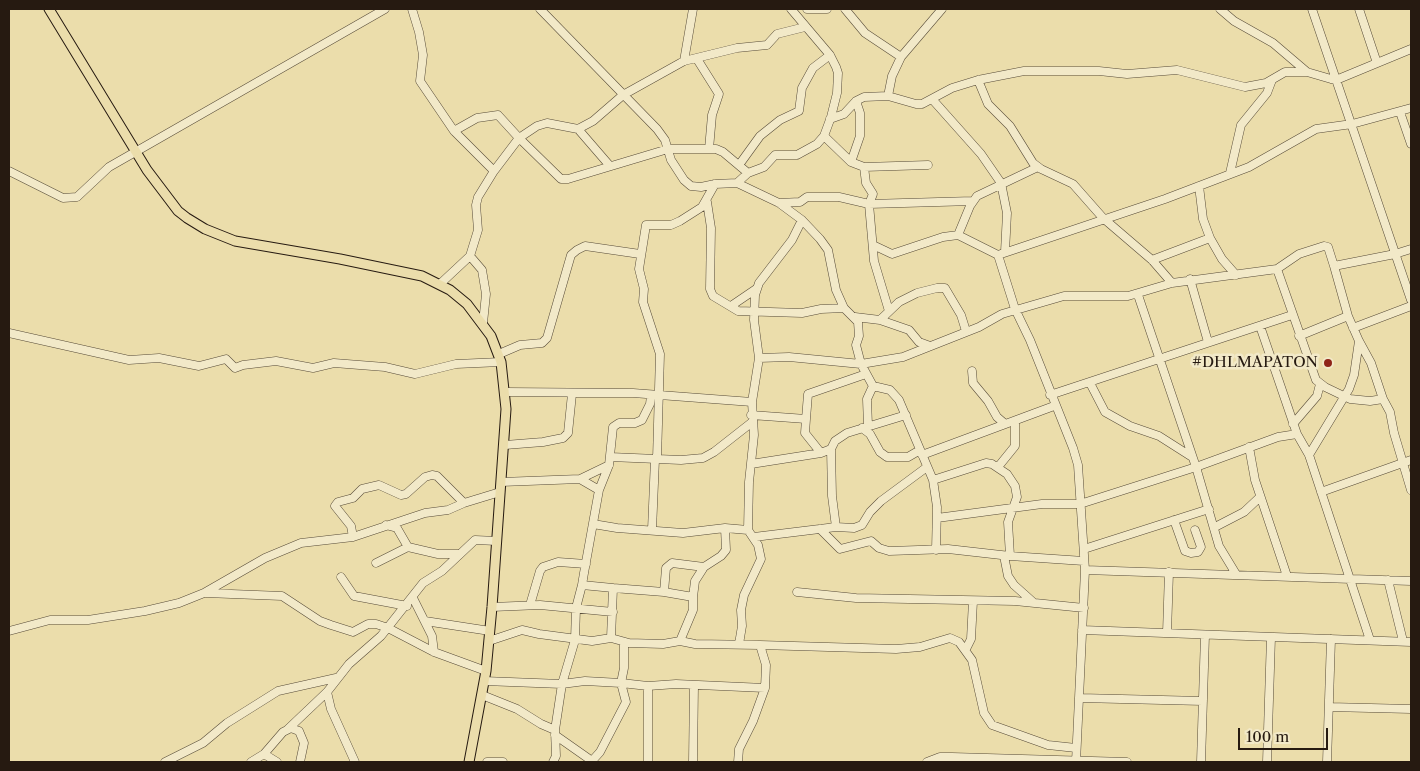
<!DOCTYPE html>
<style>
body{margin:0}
#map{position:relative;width:1420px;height:771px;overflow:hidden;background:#ebddab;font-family:"Libre Caslon Text",serif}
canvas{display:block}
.frame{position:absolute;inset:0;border:10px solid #261a11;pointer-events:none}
.scale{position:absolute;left:1238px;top:728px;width:90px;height:22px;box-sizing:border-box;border:2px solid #261a11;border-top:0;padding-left:6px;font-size:15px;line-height:18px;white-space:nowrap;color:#261a11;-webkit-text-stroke:4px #f2e9c8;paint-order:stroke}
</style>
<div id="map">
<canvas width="1420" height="771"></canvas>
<div class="frame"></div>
<div class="scale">100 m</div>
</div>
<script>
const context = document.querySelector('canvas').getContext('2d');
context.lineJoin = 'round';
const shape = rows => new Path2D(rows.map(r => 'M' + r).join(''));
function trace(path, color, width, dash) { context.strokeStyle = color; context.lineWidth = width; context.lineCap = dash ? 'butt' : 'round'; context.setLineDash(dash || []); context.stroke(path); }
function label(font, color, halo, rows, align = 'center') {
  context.font = font + ' "Libre Caslon Text",serif'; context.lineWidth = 5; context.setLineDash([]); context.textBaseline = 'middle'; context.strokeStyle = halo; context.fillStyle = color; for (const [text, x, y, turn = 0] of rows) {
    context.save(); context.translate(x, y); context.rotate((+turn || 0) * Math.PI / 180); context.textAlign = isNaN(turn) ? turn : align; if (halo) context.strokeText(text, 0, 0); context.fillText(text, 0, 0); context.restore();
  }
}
const minor = shape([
 [412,9,419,32,423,55,420,81,454,131,494,171,478,197,476,205,478,230,470,256,482,270,486,294,483,323],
 [540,9,657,129,665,140,671,160,684,180,691,186,701,187,715,184,737,183,779,203,802,220,820,239,828,250,836,290,844,308,858,322,859,336,856,345,861,364,873,386,890,390,899,400,933,480,937,507,936,550],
 [807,9,827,9],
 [845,9,865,33,901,57],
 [1220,9,1234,21,1273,43,1307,72,1331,79,1336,80,1411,49],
 [1312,9,1411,300],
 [1359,9,1377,63],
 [697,59,719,94,712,115,709,149],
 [684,61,693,9],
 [978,80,988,104,1010,126,1033,163,1041,169,1073,184,1103,218,1152,260,1172,283],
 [888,96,892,76,901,57,942,9],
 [932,99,981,154,1001,183,1007,213,1005,252],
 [1400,112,1411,144],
 [830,119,844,114,856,101,864,97,888,96,916,104,922,104,952,88,978,80,1024,71,1099,71,1127,74,1177,70,1245,87,1266,83,1285,72,1307,72],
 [578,129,610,166],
 [454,131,477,118,498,115,519,138,537,126,547,123,578,129,593,121,623,95,684,61,737,48,767,45,777,34,805,27],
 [824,136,851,162,864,167,866,183,873,194,869,204,874,261,889,311],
 [851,162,860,136,860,113,856,101],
 [739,165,760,136,780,120,799,111,802,88,813,68,830,55],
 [864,167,928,165],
 [9,171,63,198,77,197,109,167,385,9],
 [494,171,519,138,561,179,568,179,668,149,716,149,723,152,748,173],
 [1230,173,1241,125,1267,93,1272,80],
 [737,183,748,173,764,167,775,155,797,155,817,144,824,136,831,117,837,93,838,73,836,67,830,55,791,9],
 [1199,186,1203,219,1210,238,1222,259,1236,275],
 [707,202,711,228,710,289,713,296,738,311,802,313,821,309,844,308],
 [779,203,800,202,807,197,839,197,869,204,973,201],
 [958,235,970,206,977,196,1038,167],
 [873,245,892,254,943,237,958,235,998,255,1165,199,1249,167,1316,129,1352,124,1411,108],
 [998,255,1015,309,1030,340,1073,448,1078,465,1085,570,1076,762],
 [1152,260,1210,238],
 [1334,266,1395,254,1411,249],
 [1277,269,1299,254,1324,246,1328,247,1334,266,1348,316,1299,336],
 [1190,279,1208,342],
 [440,284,470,256],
 [1138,295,1196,467,1219,546,1236,574],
 [731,306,756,289],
 [855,317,880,320,909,330,919,342,930,346],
 [880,320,899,302,917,293,937,288,945,288,961,315,966,331],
 [1260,326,1297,434],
 [1353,328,1411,306],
 [9,333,129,360,159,358,199,366,226,359,235,368,243,365,276,361,313,368,334,363,385,367,415,374,456,364,501,362],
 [1359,341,1371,363,1383,399],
 [499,354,520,345,542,343,547,338,571,255,577,250,585,246,640,254],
 [759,358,789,357,861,364,903,357,979,327,1002,314,1064,296,1128,296,1172,283,1277,269,1316,380,1325,387,1350,399,1370,401,1383,399,1390,412,1394,433,1411,490],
 [972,371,973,383,988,401,997,417,1004,423],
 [1090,383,1105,412,1130,426,1159,436,1192,457],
 [506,392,633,393,752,402],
 [1050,395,1292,315],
 [751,415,806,419,805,433,821,453,831,449,835,441,847,433,906,415],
 [806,419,808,394,866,374],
 [1293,424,1317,396,1320,384],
 [868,426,867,399,873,386],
 [862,428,870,434,880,452,887,457,908,457,920,450],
 [505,445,543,442,563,438,568,433,572,394],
 [1249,447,1255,480,1287,576],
 [831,449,832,496,836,527],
 [922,455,1054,406],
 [1309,455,1349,389,1354,375,1359,341,1348,316],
 [610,457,681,460,703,458,714,452,751,423],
 [657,459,660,354,643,302,644,289,639,269,646,225,671,225,680,221,702,207,715,184],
 [751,464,821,453],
 [998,467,1015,446,1015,421],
 [580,479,609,465],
 [933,480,986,463,992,464,1007,474,1015,486,1017,497,1008,522,1010,556],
 [501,482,580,479,599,490],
 [1321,492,1411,460],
 [937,518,1042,504,1080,504,1196,467,1278,437,1297,434,1309,455,1370,640],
 [1174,520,1185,551,1191,553,1198,552,1201,547,1195,530],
 [593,524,617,528,683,533,725,528,748,530],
 [386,525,397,528,408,547,438,554,458,554],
 [1215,527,1244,512,1260,497],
 [820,529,840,549,871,541,879,548,889,551,948,549,1010,556,1084,561],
 [652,530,655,459],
 [353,537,351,526,335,506,338,502,353,498,362,489,379,485,401,495,406,494,425,477,432,475,437,476,464,503],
 [754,537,836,527,854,528,862,525,870,512,881,501,927,467],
 [1084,549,1209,509],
 [1004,556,1008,576,1014,585,1033,602],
 [376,563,408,547],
 [1085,570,1411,581],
 [341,577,354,596,407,606],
 [1388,580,1403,641],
 [613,588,664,592,666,568,672,563,704,567],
 [664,592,693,597,693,610,680,641],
 [797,592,856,598,1015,601,1084,608],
 [206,593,282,596,320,621,331,625,353,632,368,624,376,624,388,628,434,652,486,671],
 [693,597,695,581,704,567,721,556,726,550,725,528],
 [413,598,432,636,434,652],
 [530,605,540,571,543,567,558,562,586,564],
 [492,607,540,605,613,612],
 [425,621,490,631],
 [1082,630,1411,642],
 [9,631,50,620,88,620,145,611,179,603,204,593,265,558,301,543,353,537,425,513,448,510,464,503,500,492],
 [1167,633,1169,572],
 [611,638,613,588,582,585,584,573,599,490,609,465,613,427,619,423,635,423,642,420,650,404,651,396],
 [489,641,522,630,539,634,592,641,611,638,629,643,663,644,680,641,695,644,760,645],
 [739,644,742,626,741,610,744,595,761,559,758,545,748,530,749,482,754,435,752,402,759,358,754,320,755,295,759,283,792,240,802,220],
 [966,649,971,639,973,601],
 [484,681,562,684,575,640,576,608,582,585],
 [327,692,331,709,355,762],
 [482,695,517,709,541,724,555,730],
 [1080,698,1203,701],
 [1329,707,1411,709],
 [288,729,327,692,349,664,381,636,423,583,442,571,475,540,497,541],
 [555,735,592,761],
 [264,754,277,762],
 [165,762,203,743,227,723,278,691,336,678],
 [251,762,264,754,283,732,291,728,299,731,304,743,300,762],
 [487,762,503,762],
 [553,762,556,756,555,730,562,684,585,681,621,683,624,668,624,642],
 [591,762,600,752,626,702,621,683,648,686],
 [648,762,648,686,676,684,765,688],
 [693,762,694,685],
 [738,762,739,749,753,721,765,688,766,665,760,645,896,649,920,647,950,638,959,642,972,660,984,713,992,725,1048,745,1076,748],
 [927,762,940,757,952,757,1127,762],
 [1201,762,1205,635],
 [1267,762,1271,637],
 [1327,762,1331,639]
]);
const major = shape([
 [49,9,147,170,178,211,187,218,205,229,235,241,340,259,422,276,450,290,467,304,491,336,501,362,506,409,492,607,486,671,469,762]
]);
trace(minor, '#574b38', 9);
trace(major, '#261a11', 11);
trace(minor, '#f2e9c8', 8);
trace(major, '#ebddab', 9);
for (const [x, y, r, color] of [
 [1328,363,5,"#8f2418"]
]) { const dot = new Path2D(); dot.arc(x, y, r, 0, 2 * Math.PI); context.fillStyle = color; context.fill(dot); trace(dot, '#f2e9c8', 2); }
label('15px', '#261a11', '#f2e9c8', [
 ["#DHLMAPATON",1318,363]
], 'right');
</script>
